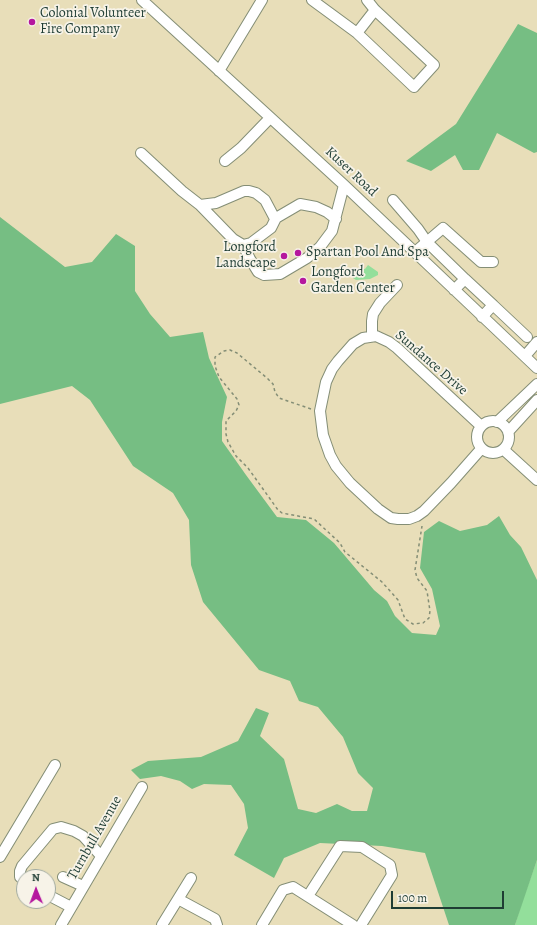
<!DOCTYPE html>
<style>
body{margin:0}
#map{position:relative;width:537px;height:925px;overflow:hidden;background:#e8deb9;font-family:Alegreya,serif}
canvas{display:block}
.north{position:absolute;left:16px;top:869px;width:40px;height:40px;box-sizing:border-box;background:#f7f3e8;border:1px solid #a1aaa0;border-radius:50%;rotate:359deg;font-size:11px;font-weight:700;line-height:16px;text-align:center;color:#1f3d34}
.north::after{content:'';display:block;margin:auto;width:14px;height:18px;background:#b5179e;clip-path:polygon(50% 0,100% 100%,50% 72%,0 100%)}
.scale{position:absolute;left:391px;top:891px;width:113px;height:18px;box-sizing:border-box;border:2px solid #1f3d34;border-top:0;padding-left:5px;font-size:12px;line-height:14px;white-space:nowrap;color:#1f3d34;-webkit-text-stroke:3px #f7f3e8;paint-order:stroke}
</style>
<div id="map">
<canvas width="537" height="925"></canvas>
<div class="north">N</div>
<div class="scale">100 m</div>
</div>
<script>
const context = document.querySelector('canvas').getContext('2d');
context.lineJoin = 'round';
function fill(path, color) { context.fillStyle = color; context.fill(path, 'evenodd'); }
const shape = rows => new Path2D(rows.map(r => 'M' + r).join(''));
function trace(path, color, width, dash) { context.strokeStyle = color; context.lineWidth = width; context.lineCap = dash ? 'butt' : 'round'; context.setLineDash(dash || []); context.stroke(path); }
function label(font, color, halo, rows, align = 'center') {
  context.font = font + ' Alegreya,serif'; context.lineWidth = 3.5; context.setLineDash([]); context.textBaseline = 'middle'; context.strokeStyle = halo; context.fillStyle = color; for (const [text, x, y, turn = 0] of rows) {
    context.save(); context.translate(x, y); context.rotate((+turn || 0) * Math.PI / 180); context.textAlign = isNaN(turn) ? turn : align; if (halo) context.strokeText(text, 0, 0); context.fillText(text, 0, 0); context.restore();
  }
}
fill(shape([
 [368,265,378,272,378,275,370,279,356,280,353,278,353,272,357,268,365,269],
 [537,860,537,925,515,925,522,902]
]), '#93df9b');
fill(shape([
 [518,24,537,33,537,152,534,153,497,133,479,170,463,170,455,155,431,171,406,161,456,124],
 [0,217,65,267,92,262,116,234,135,246,135,291,150,314,170,337,203,332,209,358,227,397,222,422,222,441,246,475,277,517,306,520,334,543,374,590,387,601,395,616,412,633,436,635,440,626,432,589,420,568,424,532,439,521,460,531,487,525,499,516,510,535,521,547,537,580,537,860,515,925,449,925,425,853,382,846,320,843,284,858,274,878,234,855,248,828,244,804,231,785,204,784,192,789,180,781,161,776,140,779,131,770,148,761,201,757,238,741,256,708,269,713,260,736,284,759,298,809,316,813,337,804,352,811,367,811,373,788,358,773,343,737,318,707,299,701,290,681,259,670,203,602,191,565,189,520,173,493,133,466,90,400,72,386,0,404]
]), '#76be83');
const minor = shape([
 [142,0,344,185,537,368],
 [312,0,357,33,414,87,434,65,375,10,367,0],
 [357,33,375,10],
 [219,71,262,0],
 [141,153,182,191,200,205,216,203,244,191,249,191,256,193,265,200,274,217,276,218,300,204,316,207,327,212,336,219],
 [225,161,241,148,270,118],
 [393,200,418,229,427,242,465,279,454,290],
 [200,205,233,239,243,245,251,243,271,228,276,218],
 [243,245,250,259,258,272,264,275,280,274,307,258,320,247,332,231,344,185],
 [415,252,443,228,481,262,493,262],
 [465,279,493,305,482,317],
 [493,305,527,337],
 [372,336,372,321,373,314,380,303,397,285],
 [525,356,537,342],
 '477 437a16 16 0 1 1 32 0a16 16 0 1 1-32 0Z',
 [497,422,537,384],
 [481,426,397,348,389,342,376,336,363,338,353,344,338,361,332,369,326,382,320,411,323,435,330,455,336,466,350,483,378,509,391,518,398,519,409,519,417,516,424,511,451,483,481,449],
 [508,432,537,400],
 [504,450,537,480],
 [0,857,55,765],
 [63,877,83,886],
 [24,880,20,877,20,871,22,866,53,829,61,827,74,831,83,836,101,856],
 [48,895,71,907],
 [308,896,340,846,362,847,390,865,392,875,361,925],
 [178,899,215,919,217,925],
 [61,925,142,787],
 [162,925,191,878],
 [262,925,283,890,293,887,353,925]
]);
trace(minor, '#848e76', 12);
trace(shape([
 [311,409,279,398,275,392,273,384,267,378,237,353,230,350,224,351,215,357,215,366,219,377,237,399,239,405,236,411,226,421,226,434,228,442,236,456,248,468,278,510,282,513,314,519,340,543,345,552,382,582,398,600,405,619,413,624,423,623,429,618,430,611,427,591,417,578,415,570,422,526]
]), '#848e76', 1.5, [3, 3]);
trace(minor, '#fff', 10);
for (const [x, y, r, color] of [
 [32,22,4,"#b5179e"],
 [298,253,4,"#b5179e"],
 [284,256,4,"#b5179e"],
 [303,281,4,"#b5179e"]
]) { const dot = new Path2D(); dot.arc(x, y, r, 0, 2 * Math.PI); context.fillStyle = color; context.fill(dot); trace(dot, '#f7f3e8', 1.5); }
label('14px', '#1f3d34', '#f7f3e8', [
 ["Colonial Volunteer",40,14],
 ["Fire Company",40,30],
 ["Longford",276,248,"right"],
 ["Landscape",276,264,"right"],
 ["Spartan Pool And Spa",306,253],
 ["Longford",311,273],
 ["Garden Center",311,289]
], 'left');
label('14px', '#1f3d34', '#f7f3e8', [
 ["Kuser Road",351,172,43],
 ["Sundance Drive",431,363,41],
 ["Turnbull Avenue",95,838,-60]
]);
</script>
